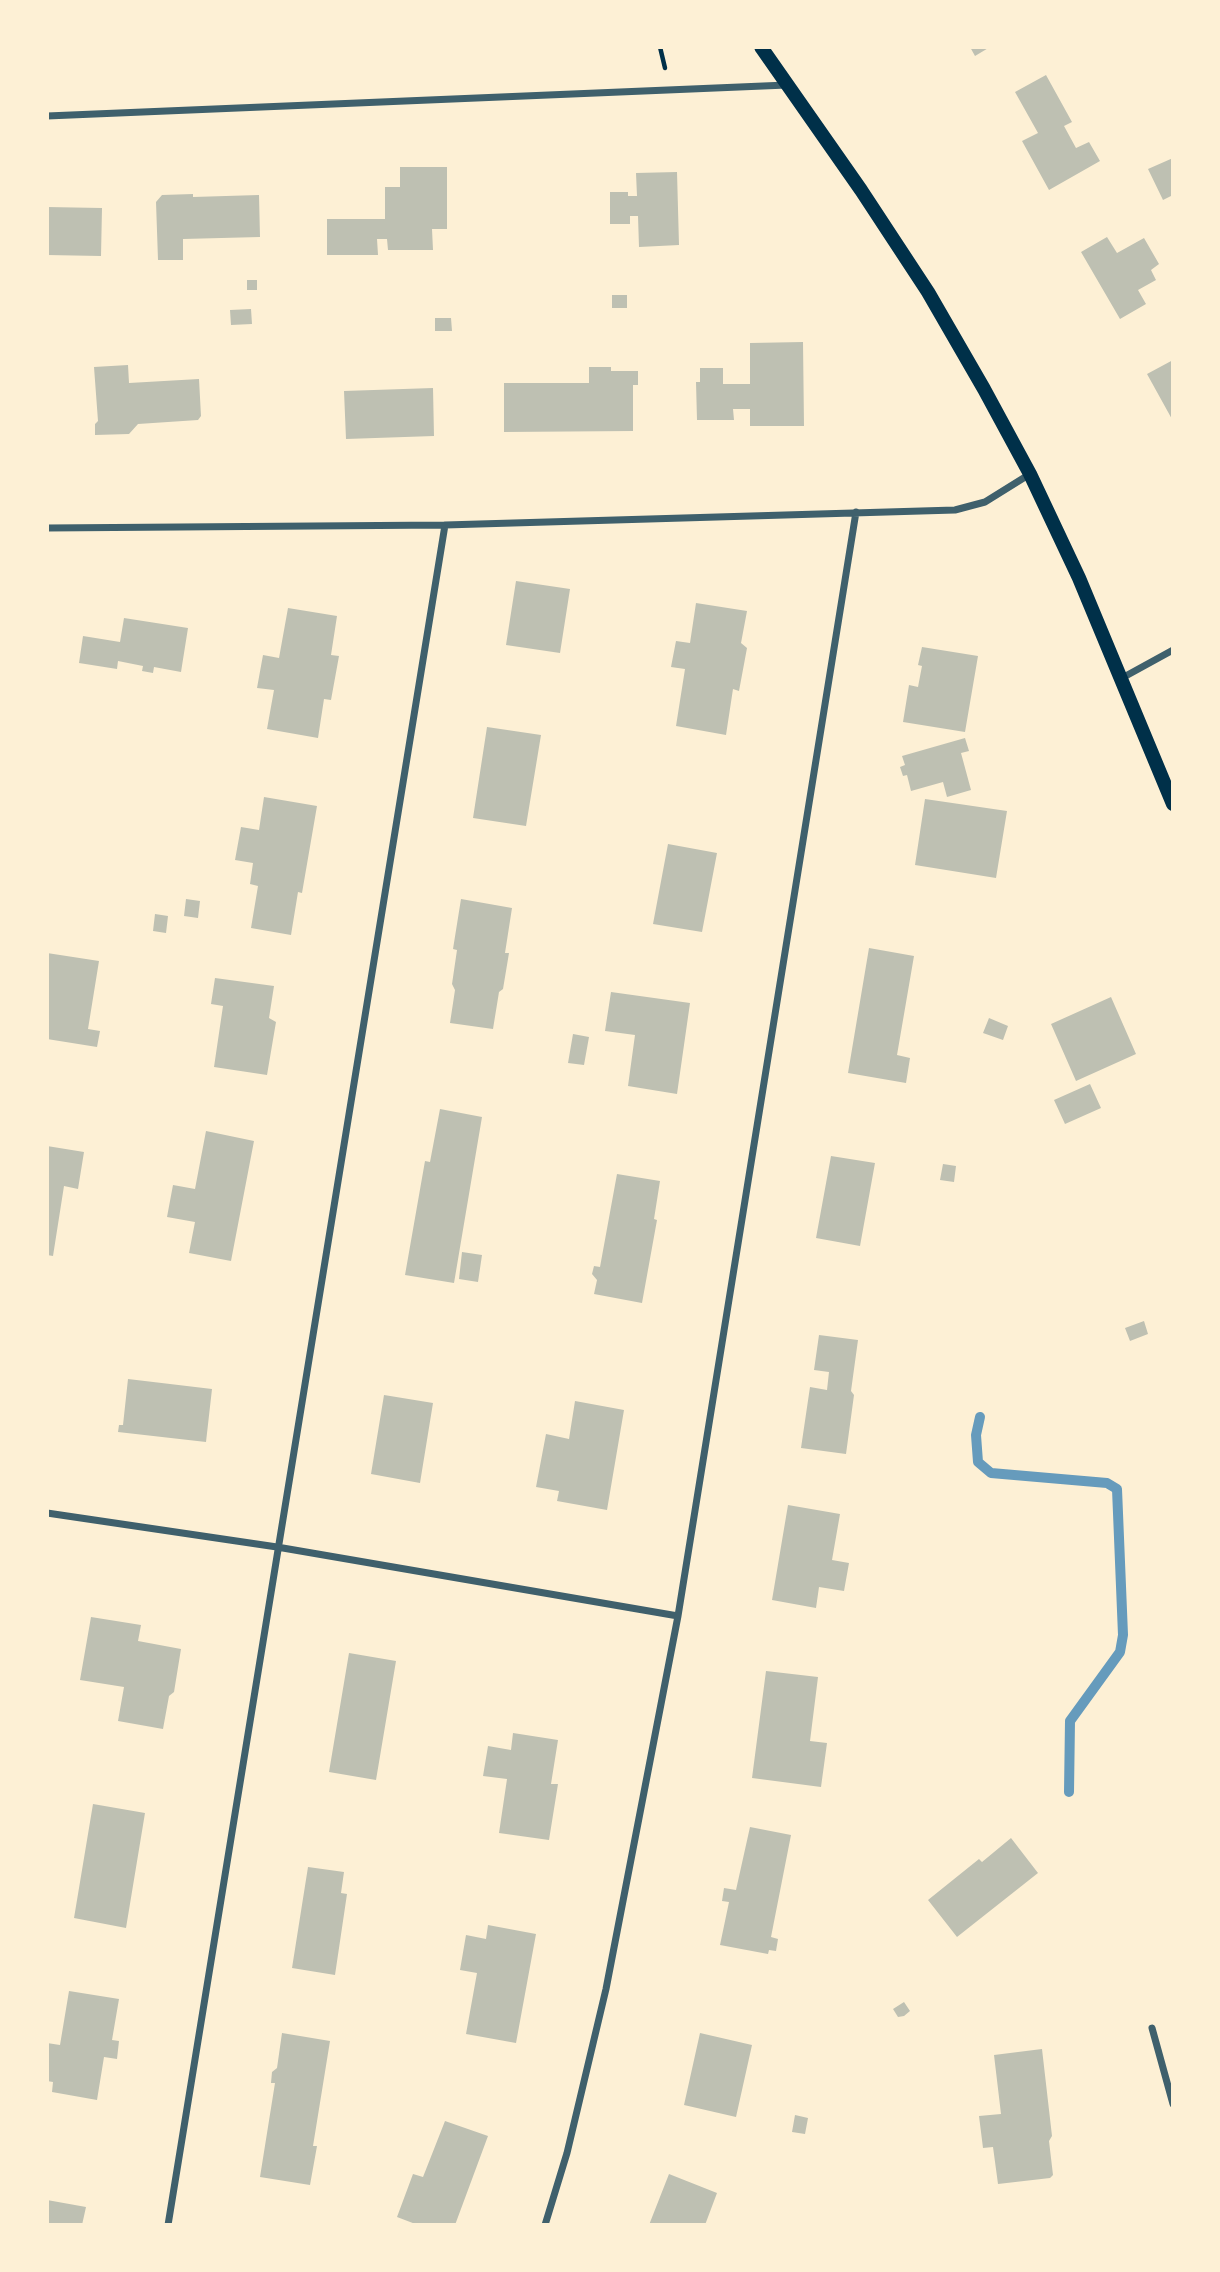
<!DOCTYPE html>
<style>
body{margin:0}
#map{position:relative;width:1220px;height:2272px;overflow:hidden;background:#fdf0d5;font-family:Barlow,sans-serif}
canvas{display:block}
.frame{position:absolute;inset:0;border:49px solid #fdf0d5;pointer-events:none}
</style>
<div id="map">
<canvas width="1220" height="2272"></canvas>
<div class="frame"></div>
</div>
<script>
const context = document.querySelector('canvas').getContext('2d');
context.lineJoin = 'round';
const shape = rows => new Path2D(rows.map(r => 'M' + r).join(''));
function trace(path, color, width, dash) { context.strokeStyle = color; context.lineWidth = width; context.lineCap = dash ? 'butt' : 'round'; context.setLineDash(dash || []); context.stroke(path); }
function fill(path, color) { context.fillStyle = color; context.fill(path, 'evenodd'); }
trace(shape([
 [980,1417,976,1435,978,1462,991,1473,1107,1483,1117,1489,1123,1635,1120,1652,1070,1721,1069,1792]
]), '#669bbc', 10);
fill(shape([
 [970,47,990,47,975,56],
 [1046,75,1072,122,1064,126,1076,148,1089,142,1100,161,1049,190,1022,141,1038,133,1015,92],
 [1173,158,1173,195,1163,200,1148,169],
 [400,167,447,167,447,229,432,229,433,250,388,250,387,239,377,239,378,255,327,255,327,219,385,219,385,187,400,187],
 [677,172,679,245,639,247,638,216,630,216,630,224,610,224,610,192,628,192,628,196,637,196,636,173],
 [193,194,193,197,259,195,260,237,183,239,183,260,158,260,156,202,162,195],
 [47,207,102,208,101,256,47,255],
 [1107,237,1117,253,1144,238,1159,264,1151,270,1156,280,1138,290,1146,304,1120,319,1081,252],
 [247,280,257,280,257,290,247,290],
 [612,295,627,295,627,308,612,308],
 [251,309,252,324,231,325,230,310],
 [435,318,451,318,452,331,435,331],
 [803,342,804,426,750,426,750,409,733,409,734,420,697,420,696,382,700,382,700,368,723,368,723,384,750,384,750,343],
 [1173,360,1173,421,1147,374],
 [128,365,129,383,199,379,201,416,198,420,138,424,129,434,95,435,95,424,98,421,94,367],
 [589,367,611,367,611,371,638,371,638,385,633,385,633,431,504,432,504,383,589,383],
 [433,388,434,436,346,439,344,391],
 [516,581,570,589,560,653,506,645],
 [696,603,747,611,741,643,747,648,739,691,733,689,726,735,676,726,685,669,671,667,676,641,690,643],
 [288,608,337,616,331,655,339,656,331,700,324,699,318,738,267,729,274,690,257,688,263,655,279,658],
 [124,618,188,628,181,672,154,667,153,673,142,671,143,666,118,661,117,669,79,663,83,636,120,642],
 [922,647,978,656,965,732,903,722,909,685,918,687,922,666,918,665],
 [487,727,541,735,526,826,473,818],
 [965,738,969,751,961,753,971,790,947,797,943,782,911,791,907,775,903,776,900,767,905,765,902,756],
 [264,797,317,806,302,893,298,892,291,935,251,928,258,886,250,884,253,863,235,860,241,827,259,830],
 [925,799,1007,811,996,878,915,865],
 [668,844,717,853,702,932,653,924],
 [186,899,200,901,198,918,184,916],
 [461,899,512,908,505,953,509,953,503,989,499,992,493,1029,450,1023,455,990,452,984,457,950,453,949],
 [155,914,168,916,166,933,153,931],
 [869,948,914,956,897,1055,910,1058,906,1083,848,1073],
 [47,953,99,961,88,1029,100,1031,97,1047,47,1039],
 [215,978,274,986,269,1018,276,1022,267,1075,214,1067,223,1006,211,1004],
 [611,992,690,1003,677,1094,628,1086,635,1035,605,1031],
 [1111,997,1136,1054,1076,1081,1051,1024],
 [989,1018,1008,1026,1003,1040,983,1033],
 [573,1034,589,1037,584,1065,568,1063],
 [1090,1084,1101,1108,1065,1124,1054,1100],
 [440,1109,482,1117,454,1283,405,1275,425,1161,430,1162],
 [206,1131,254,1141,231,1261,189,1253,195,1222,167,1217,173,1185,195,1189],
 [47,1146,84,1152,78,1189,64,1186,53,1256,47,1255],
 [831,1156,875,1163,860,1246,816,1238],
 [943,1164,956,1166,954,1182,940,1180],
 [617,1174,660,1181,654,1219,657,1220,642,1303,594,1294,597,1280,592,1274,594,1266,600,1267],
 [462,1252,482,1255,478,1282,459,1279],
 [1144,1321,1148,1334,1130,1341,1125,1328],
 [819,1335,858,1340,851,1391,854,1395,846,1454,801,1448,810,1387,827,1390,829,1372,814,1370],
 [128,1379,212,1389,206,1442,118,1432,119,1425,123,1425],
 [384,1395,433,1403,420,1483,371,1474],
 [575,1401,624,1410,607,1510,557,1501,559,1491,536,1487,546,1434,569,1439],
 [788,1505,840,1514,832,1560,849,1563,844,1591,819,1587,816,1608,772,1600],
 [91,1617,141,1625,138,1641,181,1649,174,1692,169,1696,163,1729,118,1721,124,1687,80,1680],
 [349,1653,396,1661,376,1780,329,1772],
 [766,1671,818,1677,810,1741,827,1743,821,1787,752,1778],
 [513,1733,558,1740,551,1784,558,1784,549,1840,499,1833,507,1779,483,1776,488,1746,511,1750],
 [93,1804,145,1813,126,1928,74,1918],
 [750,1827,791,1835,771,1937,778,1939,776,1951,769,1950,768,1954,720,1945,729,1902,722,1901,724,1888,736,1890],
 [1011,1838,1038,1873,957,1937,928,1900,979,1859,982,1862],
 [308,1867,344,1872,341,1893,347,1894,335,1975,292,1968],
 [488,1925,536,1934,516,2043,466,2034,477,1973,460,1970,466,1935,486,1939],
 [69,1991,119,1999,112,2040,119,2041,117,2059,104,2057,97,2100,52,2092,53,2082,47,2081,47,2043,60,2045],
 [904,2002,910,2011,904,2016,898,2017,893,2009],
 [282,2033,330,2041,313,2146,317,2146,310,2185,260,2177,275,2083,271,2083,272,2072,277,2068],
 [700,2033,752,2045,736,2117,684,2105],
 [1042,2049,1052,2136,1049,2141,1053,2175,1050,2178,998,2184,993,2147,983,2148,979,2116,1001,2114,994,2055],
 [795,2115,808,2118,805,2134,792,2132],
 [445,2121,488,2136,455,2225,418,2225,397,2217,413,2174,423,2177],
 [669,2174,717,2193,705,2225,649,2225],
 [47,2200,86,2207,82,2225,47,2225]
]), '#bec0b2');
trace(shape([
 [660,47,665,68]
]), '#003049', 4.5);
trace(shape([
 [47,116,787,85],
 [47,528,445,525,955,510,985,502,1030,474],
 [1122,678,1173,650],
 [47,1513,277,1547,678,1616],
 [1152,2028,1173,2104],
 [168,2225,445,525],
 [545,2225,567,2153,606,1989,678,1616,856,512]
]), '#3f606c', 7);
trace(shape([
 [761,47,861,190,928,292,984,389,1030,474,1079,578,1173,804]
]), '#003049', 14);
</script>
